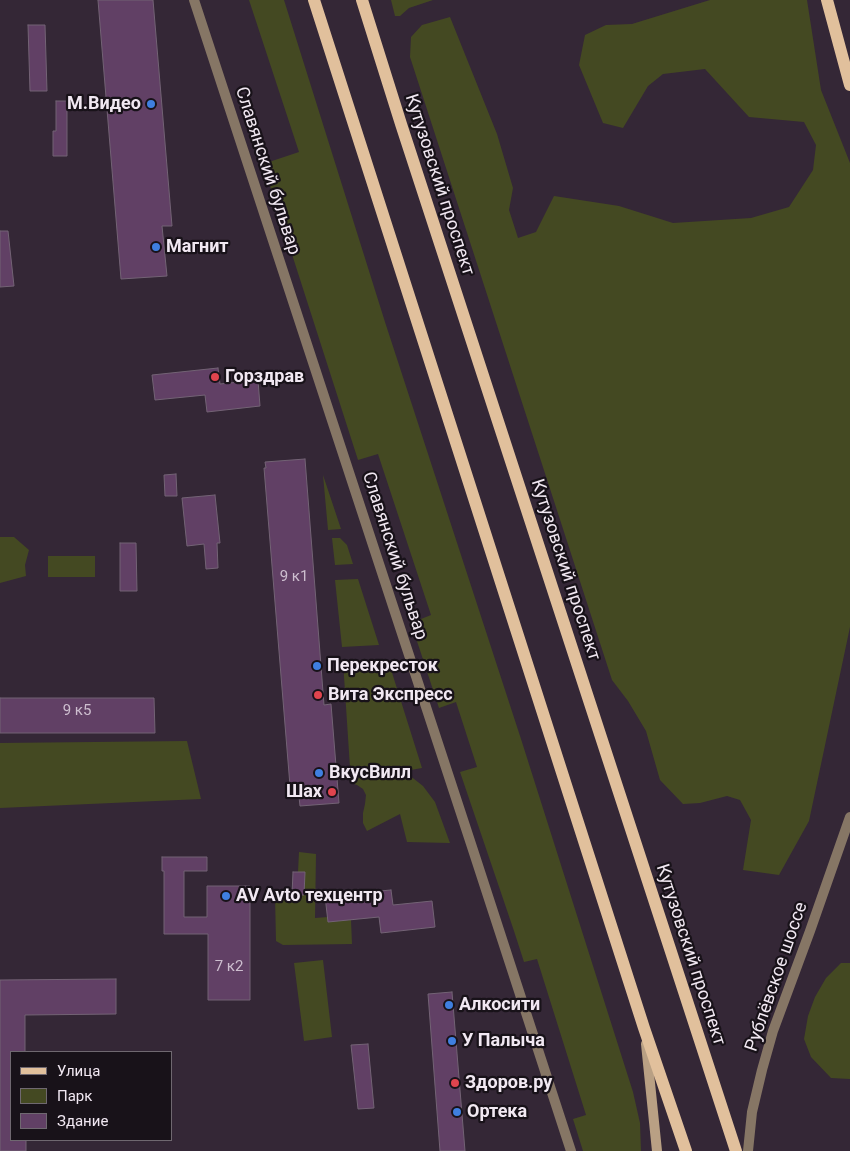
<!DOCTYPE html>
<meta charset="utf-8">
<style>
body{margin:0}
#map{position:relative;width:850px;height:1151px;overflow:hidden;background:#342736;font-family:Roboto,sans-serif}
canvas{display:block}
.legend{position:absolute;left:10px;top:1051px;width:162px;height:90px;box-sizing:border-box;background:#181219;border:1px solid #6f6870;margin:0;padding:6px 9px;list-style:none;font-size:15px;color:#f1e8f2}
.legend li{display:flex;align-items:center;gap:10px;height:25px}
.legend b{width:25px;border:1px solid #6f6870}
</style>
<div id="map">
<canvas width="850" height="1151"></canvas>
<ul class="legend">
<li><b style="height:6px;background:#e1c09c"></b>Улица</li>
<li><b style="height:14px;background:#444922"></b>Парк</li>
<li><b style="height:14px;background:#614065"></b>Здание</li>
</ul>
</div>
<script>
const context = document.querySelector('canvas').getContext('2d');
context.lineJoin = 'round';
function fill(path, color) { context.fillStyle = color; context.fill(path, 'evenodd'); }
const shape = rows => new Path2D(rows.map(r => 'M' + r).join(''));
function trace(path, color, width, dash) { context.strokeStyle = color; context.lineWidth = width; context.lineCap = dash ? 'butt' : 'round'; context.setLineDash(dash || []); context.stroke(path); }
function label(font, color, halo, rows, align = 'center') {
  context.font = font + ' Roboto,sans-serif'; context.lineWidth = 4.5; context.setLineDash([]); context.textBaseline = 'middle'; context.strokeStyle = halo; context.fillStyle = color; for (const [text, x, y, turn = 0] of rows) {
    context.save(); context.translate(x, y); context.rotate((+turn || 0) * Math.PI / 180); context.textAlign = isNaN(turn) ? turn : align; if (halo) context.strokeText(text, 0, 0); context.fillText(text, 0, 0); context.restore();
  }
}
fill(shape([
 [249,0,284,0,385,322,521,739,633,1092,640,1123,641,1151,583,1151,573,1119,586,1115,537,959,524,962,514,931,460,772,477,767,456,702,439,708,411,623,431,615,378,454,358,460,263,164,299,152],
 [391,0,433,0,409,8,400,16,395,16],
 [710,0,807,0,821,90,850,163,850,627,809,821,779,875,743,870,751,820,740,800,727,796,700,803,683,804,660,780,646,731,628,701,612,680,410,57,411,37,422,25,450,17,497,134,513,188,509,210,518,238,536,232,554,196,619,206,673,223,751,218,789,207,813,170,816,145,804,122,749,117,705,69,663,74,648,86,623,128,603,123,579,65,585,35,606,25,632,24],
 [323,475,341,529,328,530],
 [0,537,14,537,29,550,25,565,26,576,0,583],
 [332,538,340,538,347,545,353,564,335,565],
 [48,556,95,556,95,577,48,577],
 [358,579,379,645,342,647,335,580],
 [388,660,422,768,394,773,409,775,423,786,435,802,450,843,407,842,400,814,367,831,363,823,363,813,365,804,366,795,363,789,357,785,351,783,343,661],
 [187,741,201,799,0,808,0,743],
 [299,852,316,854,315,918,328,917,328,922,351,920,352,944,283,945,276,941,275,896,304,895,305,872,298,872],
 [323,960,332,1037,304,1041,294,963],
 [841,963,850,963,850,1079,831,1078,811,1057,804,1039,808,1016,815,997,826,978]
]), '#444922');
const building = shape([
 [98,0,153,0,172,226,162,226,167,276,121,279,98,0],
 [28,25,45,25,47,91,30,91,28,25],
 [56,101,67,101,67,156,53,156,53,131,56,131,56,101],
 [0,231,8,231,14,286,0,287,0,231],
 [218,368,220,384,258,380,260,406,207,412,205,395,155,400,152,375,218,368],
 [305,459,324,705,331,704,339,803,300,806,299,797,291,798,264,468,266,468,265,462,305,459],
 [176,474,177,496,165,496,164,475,176,474],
 [215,495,220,543,217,543,218,568,206,569,204,544,187,546,182,498,215,495],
 [120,543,136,543,137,591,120,591,120,543],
 [0,698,154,698,155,733,0,733,0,698],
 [162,857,207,857,207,871,184,871,184,917,207,917,207,886,250,886,250,1000,208,1000,208,934,164,934,164,871,162,871,162,857],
 [293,872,305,872,304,895,292,895,293,872],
 [391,890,393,905,432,901,435,927,381,933,379,917,328,922,325,896,391,890],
 [116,979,116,1014,25,1015,25,1052,11,1052,11,1140,26,1140,26,1151,0,1151,0,980,116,979],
 [452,992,465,1151,440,1151,428,994,452,992],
 [368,1044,374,1108,358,1109,351,1045,368,1044]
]);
fill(building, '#614065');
trace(building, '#736375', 1);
trace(shape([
 [194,0,473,850,571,1151],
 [748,1151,752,1112,762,1070,773,1031,810,931,850,817]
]), '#867665', 10);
trace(shape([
 [646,1044,657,1151]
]), '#b9a084', 10);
trace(shape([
 [314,0,644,1028,686,1151],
 [362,0,401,124,736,1151],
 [827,0,850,85]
]), '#e1c09c', 12);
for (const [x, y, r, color] of [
 [151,104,5,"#3f7fe0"],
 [156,247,5,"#3f7fe0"],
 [215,377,5,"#e0444e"],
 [317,666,5,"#3f7fe0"],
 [318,695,5,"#e0444e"],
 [319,773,5,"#3f7fe0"],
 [332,792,5,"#e0444e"],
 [226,896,5,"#3f7fe0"],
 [449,1005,5,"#3f7fe0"],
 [452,1041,5,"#3f7fe0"],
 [455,1083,5,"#e0444e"],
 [457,1112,5,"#3f7fe0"]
]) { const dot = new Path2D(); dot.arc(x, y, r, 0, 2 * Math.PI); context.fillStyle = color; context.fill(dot); trace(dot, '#181219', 2); }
label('15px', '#cdbecf', null, [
 ["9 к1",294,577],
 ["9 к5",77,711],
 ["7 к2",229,967]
]);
label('bold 18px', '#f1e8f2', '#181219', [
 ["М.Видео",141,104,"right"],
 ["Магнит",166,247],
 ["Горздрав",225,377],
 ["Перекресток",327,666],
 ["Вита Экспресс",328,695],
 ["ВкусВилл",329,773],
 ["Шах",322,792,"right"],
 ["AV Avto техцентр",236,896],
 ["Алкосити",459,1005],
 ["У Палыча",462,1041],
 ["Здоров.ру",465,1083],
 ["Ортека",467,1112]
], 'left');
label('18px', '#f1e8f2', '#181219', [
 ["Славянский бульвар",267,171,72],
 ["Кутузовский проспект",439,185,72],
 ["Славянский бульвар",394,556,72],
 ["Кутузовский проспект",565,570,72],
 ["Кутузовский проспект",690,955,72],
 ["Рублёвское шоссе",777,977,-71]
]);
</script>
